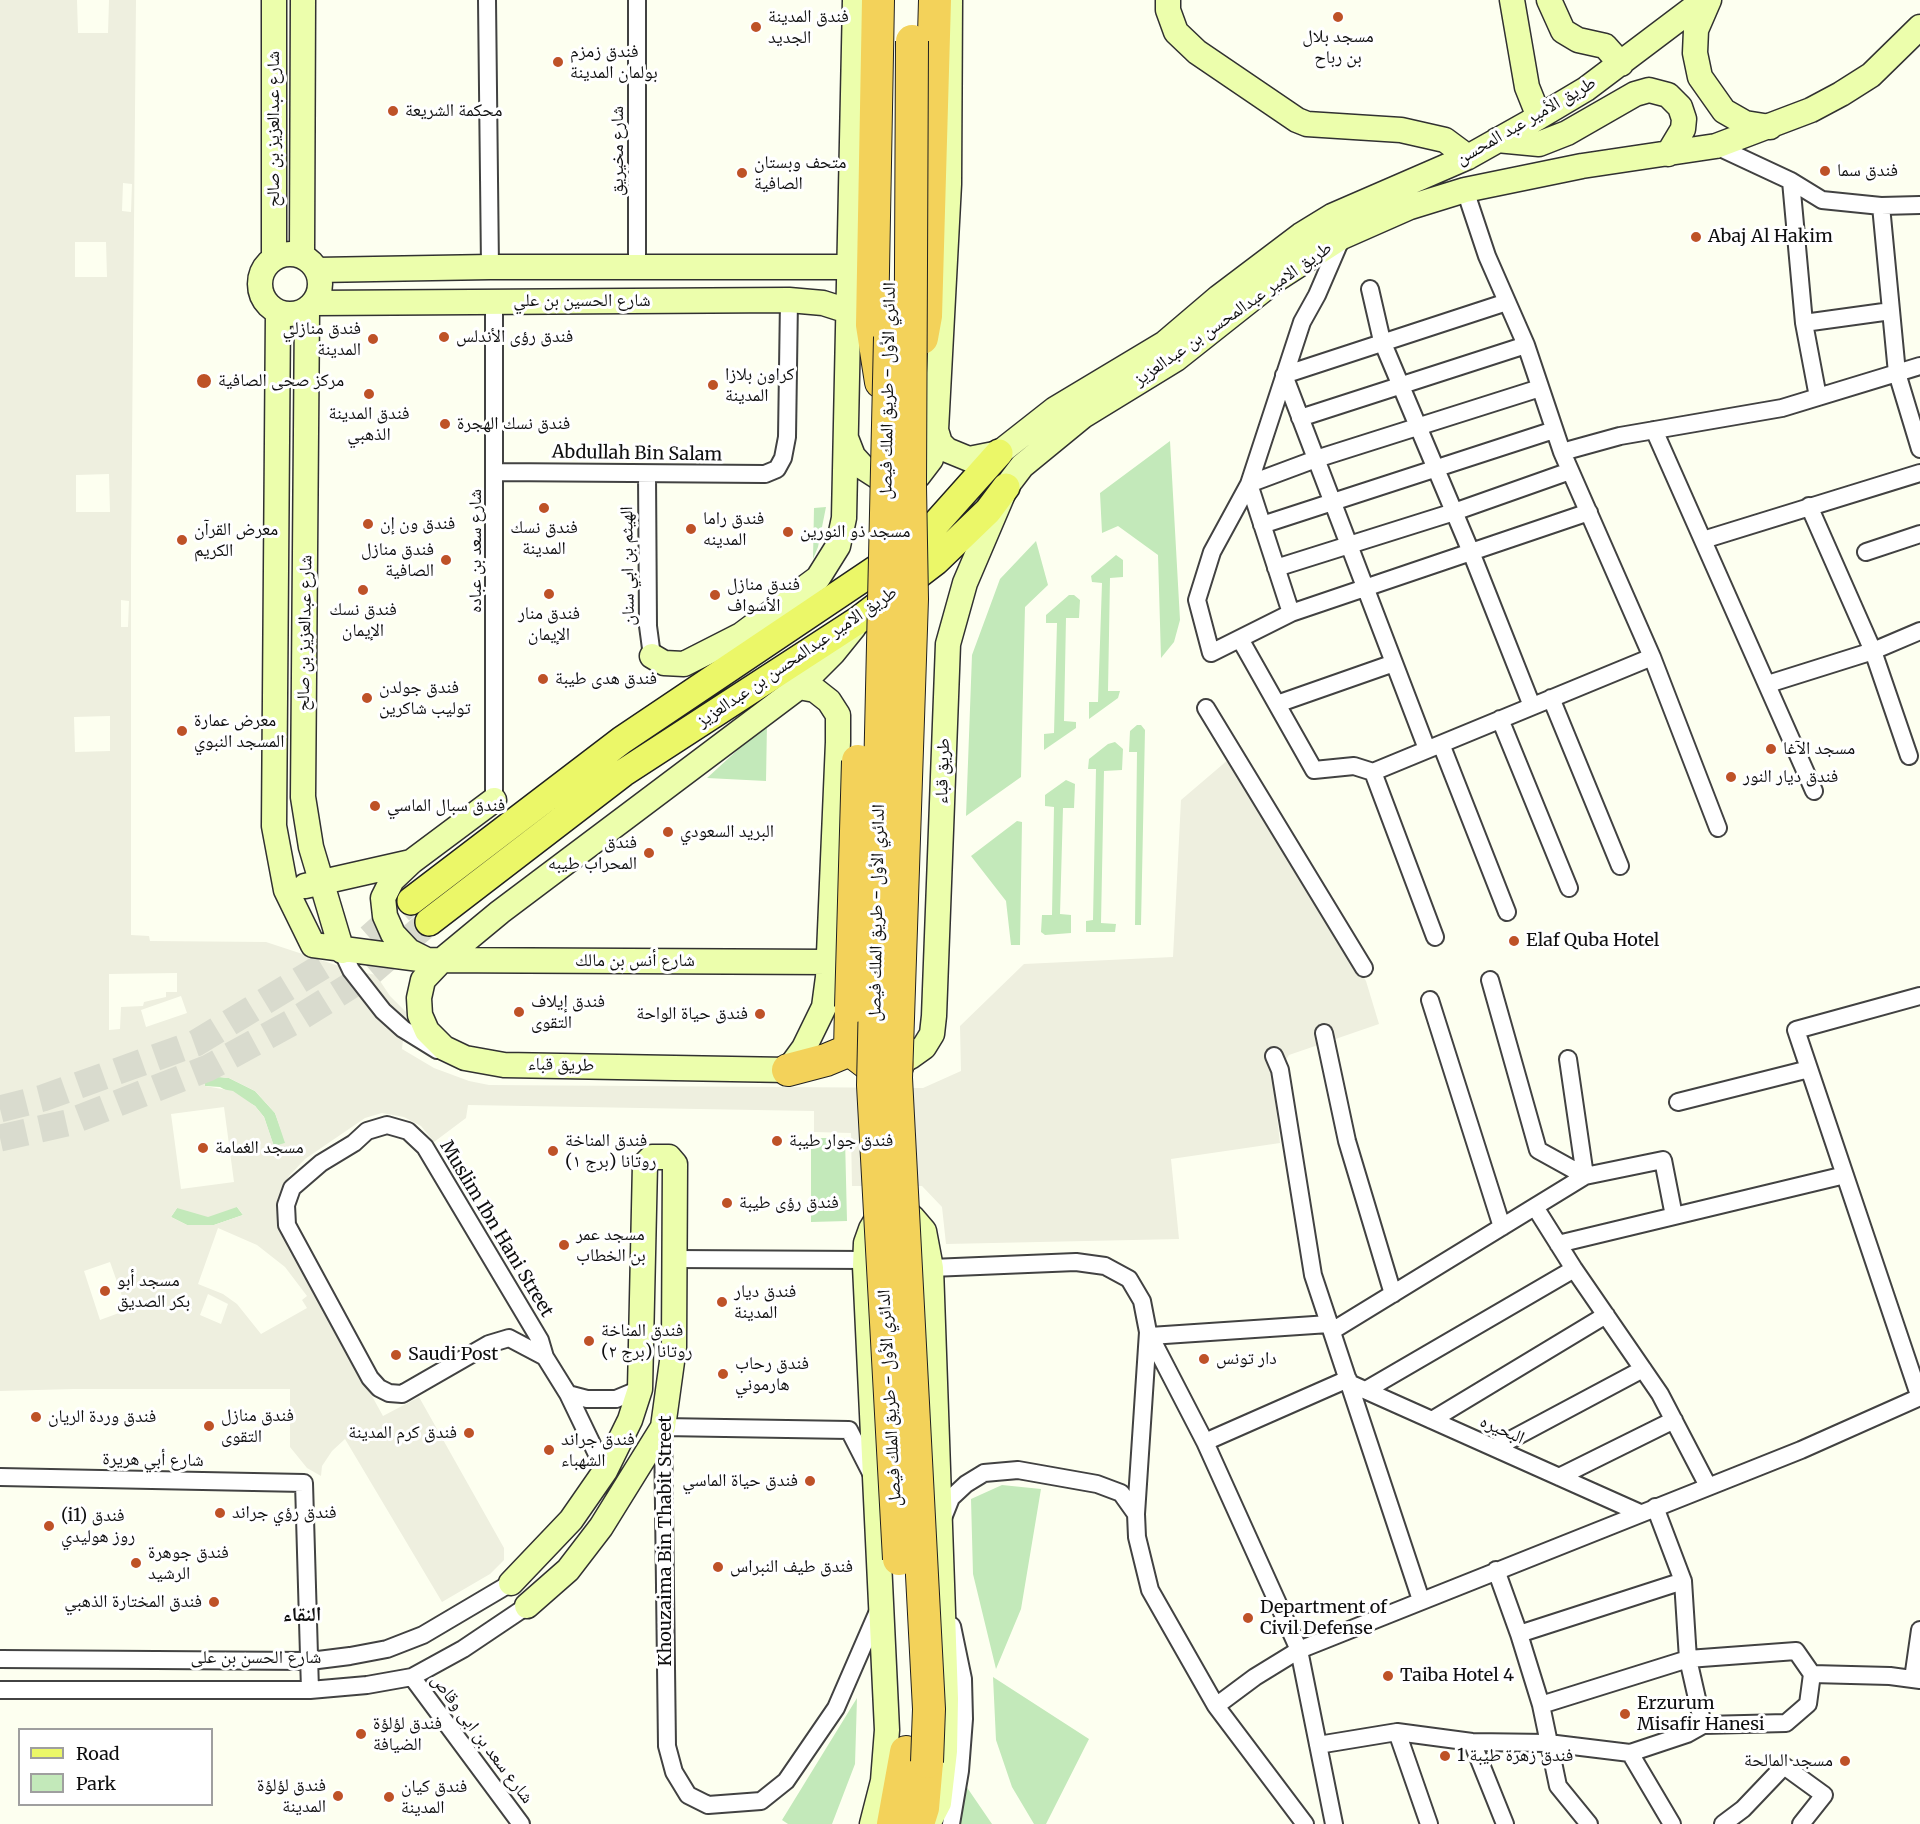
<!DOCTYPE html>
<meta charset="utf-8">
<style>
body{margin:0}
#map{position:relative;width:1920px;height:1824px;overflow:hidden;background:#fdfff0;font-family:Merriweather,serif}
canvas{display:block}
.legend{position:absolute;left:18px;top:1728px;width:195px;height:78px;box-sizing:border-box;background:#fff;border:2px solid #9f9f9f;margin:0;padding:8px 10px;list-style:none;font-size:18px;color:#0f0f0f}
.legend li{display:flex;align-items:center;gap:12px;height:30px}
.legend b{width:30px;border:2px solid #9f9f9f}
</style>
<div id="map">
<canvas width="1920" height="1824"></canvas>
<ul class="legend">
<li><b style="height:8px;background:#ebf768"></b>Road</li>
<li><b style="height:16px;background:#c3e9ba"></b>Park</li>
</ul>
</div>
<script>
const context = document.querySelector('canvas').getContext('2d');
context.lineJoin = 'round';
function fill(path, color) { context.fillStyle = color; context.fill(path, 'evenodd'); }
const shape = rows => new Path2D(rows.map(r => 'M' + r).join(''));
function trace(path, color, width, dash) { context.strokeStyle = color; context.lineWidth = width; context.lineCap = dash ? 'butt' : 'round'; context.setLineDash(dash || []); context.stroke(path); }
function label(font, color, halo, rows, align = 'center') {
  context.font = font + ' Merriweather,"Noto Naskh Arabic",serif'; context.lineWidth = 6; context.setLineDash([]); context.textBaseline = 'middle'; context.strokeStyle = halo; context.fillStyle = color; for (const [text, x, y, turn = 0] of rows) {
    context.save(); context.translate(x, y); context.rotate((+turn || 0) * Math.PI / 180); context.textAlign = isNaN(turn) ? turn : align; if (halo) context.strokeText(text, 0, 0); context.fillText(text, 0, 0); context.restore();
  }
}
fill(shape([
 [1170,441,1180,620,1174,642,1161,658,1158,555,1118,526,1102,533,1100,493],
 [826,507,818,547,813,559,814,508],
 [1036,541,1048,585,1025,607,1021,777,966,816,972,655,1000,579],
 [1116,555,1123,560,1123,577,1110,578,1108,691,1120,691,1118,698,1089,719,1089,702,1098,702,1102,583,1092,582,1091,576],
 [1069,595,1074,595,1080,600,1079,618,1066,618,1064,721,1076,722,1076,728,1044,750,1044,734,1054,733,1057,623,1046,623,1046,615],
 [767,723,766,781,707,778],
 [1137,725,1141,725,1145,730,1141,925,1135,925,1137,752,1129,752,1130,731],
 [1115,742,1123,749,1122,770,1104,771,1101,923,1116,924,1115,932,1086,932,1086,921,1093,920,1096,769,1088,769,1089,759,1108,744],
 [1066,780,1075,784,1074,808,1063,808,1060,914,1071,915,1071,933,1045,935,1041,932,1042,915,1052,915,1054,807,1045,806,1045,795],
 [1017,821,1022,822,1020,945,1011,945,1006,901,971,856],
 [203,1075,229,1078,255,1091,275,1113,286,1143,274,1147,264,1117,255,1106,220,1087,205,1086],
 [811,1138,845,1138,847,1221,811,1222],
 [237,1207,243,1215,214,1225,187,1225,171,1217,177,1208],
 [1002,1485,1041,1489,1021,1609,996,1669,973,1574,971,1499],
 [993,1677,1089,1739,1046,1824,1034,1824,1012,1787,996,1740],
 [857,1698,855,1764,832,1824,788,1824,782,1820],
 [966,1786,992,1824,958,1824]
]), '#c3e9ba');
fill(shape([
 [0,0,77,0,78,33,108,33,109,0,136,0,131,560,131,935,149,936,150,941,266,942,351,970,376,975,390,996,406,1012,402,1049,434,1068,469,1081,489,1085,923,1088,961,1071,960,1026,1024,964,1173,957,1181,800,1229,759,1366,981,1379,1024,1289,1055,1273,1081,1280,1143,1171,1159,1179,1239,946,1244,942,1207,922,1186,852,1186,851,1133,814,1132,814,1111,468,1105,466,1118,434,1142,421,1126,404,1117,382,1113,365,1118,305,1159,289,1176,280,1193,279,1228,383,1416,419,1397,504,1548,504,1560,490,1574,442,1602,345,1439,332,1451,322,1466,321,1476,307,1468,290,1447,290,1389,74,1389,0,1391],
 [123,183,132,184,131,212,122,211],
 [75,242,106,242,107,277,75,277],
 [109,474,110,512,76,512,76,475],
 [121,600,129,601,128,627,121,627],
 [110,716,110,751,75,752,74,717],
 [177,973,177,992,166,992,166,997,144,1002,143,1006,121,1007,120,1029,109,1030,109,974],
 [181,996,187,1013,146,1027,141,1010],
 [203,1076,229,1078,255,1091,275,1113,285,1143,274,1146,264,1117,255,1106,233,1091,205,1086],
 [224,1107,234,1182,181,1189,171,1114],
 [237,1207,243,1215,214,1225,187,1225,171,1217,177,1208,208,1217],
 [218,1228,257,1245,285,1267,307,1296,302,1300,307,1308,261,1334,237,1304,223,1294,198,1284],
 [110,1262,127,1310,100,1320,84,1271],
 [208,1294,228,1304,221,1324,200,1315]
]), '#eeefdf');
trace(shape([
 [0,1109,43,1098,196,1043,369,938,411,901],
 [0,1138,67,1123,208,1068,291,1023,366,976,429,922]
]), '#d9dbce', 27, [27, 14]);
const street = shape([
 [487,0,490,267],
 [637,0,637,267],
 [1716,146,1791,181,1822,200,1881,206,1920,205],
 [1791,181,1804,323,1818,397],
 [1465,190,1487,256,1526,345,1562,452,1652,657,1718,828],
 [1881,206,1897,373,1920,449],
 [1342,237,1317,295,1302,322,1249,484,1212,552,1197,600,1211,653,1291,613,1589,512],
 [1370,289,1382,341,1471,552,1532,706],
 [494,302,494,800],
 [1804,323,1891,311],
 [1300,418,1526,345],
 [1654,430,1814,791],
 [1562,452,1620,436,1782,408,1920,366],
 [496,472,765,474,777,469,783,458,787,437,789,300],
 [647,474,648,626,652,656],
 [1809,506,1873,651,1909,756],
 [1262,525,1554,430],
 [1703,540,1920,473],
 [1866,552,1920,534],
 [1276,568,1454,512,1570,471],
 [1291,613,1249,484,1316,459,1540,388],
 [1240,639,1314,770,1354,766,1373,772],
 [1768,684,1873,651,1920,631],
 [1551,698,1620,866],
 [1277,704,1394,663],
 [1206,708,1364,968],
 [1500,719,1569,888],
 [1441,744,1507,912],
 [1427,749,1284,375,1507,302],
 [1435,937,1373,772,1652,657],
 [342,951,351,970,383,1011,403,1029,437,1050],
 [1490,980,1538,1150,1585,1176],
 [1920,996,1796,1030,1920,1398],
 [1430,1000,1502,1227],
 [1324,1033,1347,1141,1393,1294],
 [1274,1056,1280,1070,1313,1275,1421,1600],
 [1568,1059,1585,1176],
 [1678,1102,1809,1069],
 [1535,1207,1574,1269,1660,1394,1708,1486],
 [1558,1244,1845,1175],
 [674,1259,865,1260],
 [931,1268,1076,1262,1105,1266,1129,1279,1142,1301,1148,1332,1136,1514,1137,1537,1150,1590,1216,1706],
 [1332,1331,1585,1176,1663,1160,1674,1216],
 [1148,1332,1205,1442,1299,1650,1334,1824],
 [1150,1336,1329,1324],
 [545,1357,509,1338,489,1344,402,1394,389,1393,379,1388,370,1378,287,1225,286,1205,292,1188,321,1163,354,1143,367,1131,387,1125,408,1131,425,1147,540,1340,545,1357,568,1394,605,1471],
 [1349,1383,1640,1513],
 [1366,1390,1574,1269],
 [568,1394,587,1399,616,1399,640,1389],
 [1432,1420,1606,1315],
 [1205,1442,1348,1379],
 [1495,1448,1643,1369],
 [872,1475,849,1430,663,1427,667,1746,674,1772,688,1795,708,1805,761,1801,786,1781,836,1708,879,1609],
 [0,1477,304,1483,310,1690],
 [1559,1477,1674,1420],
 [943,1518,951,1498,966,1484,984,1473,1018,1470,1097,1484,1121,1493,1136,1514],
 [1496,1570,1519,1634],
 [1683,1581,1688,1659,1703,1725],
 [0,1659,310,1661,350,1656,387,1649,423,1635,511,1583],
 [1812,1674,1890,1676,1920,1680],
 [412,1677,521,1824],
 [1913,1679,1920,1630],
 [0,1690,310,1690,367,1685,412,1677,463,1649,527,1606],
 [1541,1705,1558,1786,1589,1824],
 [1397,1732,1429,1824],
 [1472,1742,1505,1824],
 [1318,1745,1397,1732,1472,1742,1548,1743,1630,1753,1687,1734,1703,1725,1786,1723,1808,1704,1812,1674,1796,1651,1688,1659,1541,1705,1519,1634,1683,1581,1655,1507],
 [1630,1753,1672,1824],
 [951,1824,960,1771,964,1719,963,1679,952,1626],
 [1305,1824,1216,1706,1255,1677,1299,1650,1801,1450,1920,1397],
 [1723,1824,1743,1809,1784,1766,1824,1795,1801,1824]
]);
const secondary = shape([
 [274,0,274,258],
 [950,0,949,184,936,430,940,443,947,450,969,459,999,453,1055,409,1165,343,1219,297,1301,235,1332,216,1468,157,1539,117,1586,89,1704,0],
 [1168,0,1168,10,1176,32,1197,52,1297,120,1307,124,1401,130,1445,140,1468,157],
 [1512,0,1527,87,1539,117],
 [1549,0,1563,31,1578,40,1605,46,1621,64],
 [1709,0,1696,30,1695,53,1700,77,1724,111,1745,123,1770,127],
 [1497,140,1539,144,1567,133,1635,94,1649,90,1668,95,1680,107,1684,119,1683,129,1668,154],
 '260 284a30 30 0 1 1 60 0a30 30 0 1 1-60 0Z',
 [302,255,303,0],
 [317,270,490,267,848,267],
 [314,303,789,300,823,303,848,311],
 [307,310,303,797,311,847,342,951],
 [278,312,274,826,286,890,313,945,427,960],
 [846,438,853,456,864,468,878,477,894,481,910,480,918,476,931,459,936,430],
 [652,656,664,663,684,664,741,635,818,578,838,546,844,518,855,0],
 [799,687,815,690,829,701,838,715,838,742,828,977,824,1007,804,1048,788,1070,504,1065,465,1058,444,1048,427,1031,420,1015,419,998,423,980,442,960,500,912,799,687],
 [799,687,833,653,854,627],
 [494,800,411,862,392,880,383,898,385,916,393,934,409,951,427,960,829,962],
 [305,886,411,862],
 [910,1057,924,1047,932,1034,934,1016,948,644,965,583,1006,487,1022,466,1083,416,1176,359,1277,279,1342,237,1410,207,1465,190,1582,166,1716,146,1811,110,1841,94,1871,75,1920,27],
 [511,1583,571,1520,605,1471,630,1420,640,1389,645,1164,652,1157,669,1157,675,1164,674,1347,663,1427,601,1527,568,1570,527,1606],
 [872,1824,883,1781,887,1730,865,1266,866,1243,871,1229,877,1219,893,1212,912,1217,924,1231,931,1268,946,1699,945,1751,939,1803,928,1824]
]);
const primary = shape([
 [411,901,622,740,924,537,999,453],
 [429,922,623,773,860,619,936,561,988,511,1006,487]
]);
const highway = shape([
 [878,0,872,325,881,382],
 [922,338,926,316,935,0],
 [850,1050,867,1063,898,1065],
 [788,1070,826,1060,850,1050,851,1007],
 [893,1824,906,1752],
 [918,1824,923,1808,927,1762]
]);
trace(street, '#424242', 20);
trace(secondary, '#313131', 27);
trace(primary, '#202020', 30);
trace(highway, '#202020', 34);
trace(street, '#fff', 16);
trace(secondary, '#ecfeac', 24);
trace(primary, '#ebf768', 27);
trace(highway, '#f3d25a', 32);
const highwayBridge = shape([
 [912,41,910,486,912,599,896,1078,929,1709,927,1762],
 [890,337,873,1085,899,1559],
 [851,1007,858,761]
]);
trace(highwayBridge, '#202020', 34, []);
trace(highwayBridge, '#f3d25a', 32);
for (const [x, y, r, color] of [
 [1338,17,6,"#be5227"],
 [756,27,6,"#be5227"],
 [558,62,6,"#be5227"],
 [393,111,6,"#be5227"],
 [1825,171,6,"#be5227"],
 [742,173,6,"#be5227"],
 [1696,237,6,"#be5227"],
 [444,337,6,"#be5227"],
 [373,339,6,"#be5227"],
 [204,381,8,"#be5227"],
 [713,385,6,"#be5227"],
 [369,394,6,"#be5227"],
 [445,424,6,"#be5227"],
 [544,508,6,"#be5227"],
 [368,524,6,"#be5227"],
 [691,529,6,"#be5227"],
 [788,532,6,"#be5227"],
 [182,540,6,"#be5227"],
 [446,560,6,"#be5227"],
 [363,590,6,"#be5227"],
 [549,594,6,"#be5227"],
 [715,595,6,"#be5227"],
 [543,679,6,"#be5227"],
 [367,698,6,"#be5227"],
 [182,731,6,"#be5227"],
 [1771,749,6,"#be5227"],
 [1731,777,6,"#be5227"],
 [375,806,6,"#be5227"],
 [668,832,6,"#be5227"],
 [649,853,6,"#be5227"],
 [1514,941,6,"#be5227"],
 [519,1012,6,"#be5227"],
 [760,1014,6,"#be5227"],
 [777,1141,6,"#be5227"],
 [203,1148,6,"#be5227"],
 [553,1151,6,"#be5227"],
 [727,1203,6,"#be5227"],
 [564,1245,6,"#be5227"],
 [105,1291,6,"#be5227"],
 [722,1302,6,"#be5227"],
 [589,1341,6,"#be5227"],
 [396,1355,6,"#be5227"],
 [1204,1359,6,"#be5227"],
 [723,1374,6,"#be5227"],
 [36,1417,6,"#be5227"],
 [209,1426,6,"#be5227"],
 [469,1433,6,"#be5227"],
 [549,1450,6,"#be5227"],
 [810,1481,6,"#be5227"],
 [220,1513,6,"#be5227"],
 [49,1526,6,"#be5227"],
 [136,1563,6,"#be5227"],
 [718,1567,6,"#be5227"],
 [214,1602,6,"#be5227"],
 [1248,1618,6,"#be5227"],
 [1388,1676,6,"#be5227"],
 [1625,1714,6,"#be5227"],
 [361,1734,6,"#be5227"],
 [1445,1756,6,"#be5227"],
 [1845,1761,6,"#be5227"],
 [338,1796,6,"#be5227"],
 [389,1797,6,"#be5227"]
]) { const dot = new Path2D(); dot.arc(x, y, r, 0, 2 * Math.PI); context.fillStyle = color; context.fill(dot); trace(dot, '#fff', 2); }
label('18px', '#0f0f0f', '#fff', [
 ["فندق المدينة",768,17],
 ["الجديد",768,38],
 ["مسجد بلال",1338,37,"center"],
 ["بن رباح",1338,58,"center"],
 ["فندق زمزم",570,52],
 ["بولمان المدينة",570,73],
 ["محكمة الشريعة",405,111],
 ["متحف وبستان",754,163],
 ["الصافية",754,184],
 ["فندق سما",1837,171],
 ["Abaj Al Hakim",1708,237],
 ["فندق منازلي",361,329,"right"],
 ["المدينة",361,350,"right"],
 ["فندق رؤى الأندلس",456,337],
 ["كراون بلازا",725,375],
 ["المدينة",725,396],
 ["مركز صحى الصافية",218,381],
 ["فندق المدينة",369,414,"center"],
 ["الذهبي",369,435,"center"],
 ["فندق نسك الهجرة",457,424],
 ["فندق راما",703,519],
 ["المدينه",703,540],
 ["فندق ون إن",380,524],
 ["فندق نسك",544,528,"center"],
 ["المدينة",544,549,"center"],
 ["معرض القرآن",194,530],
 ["الكريم",194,551],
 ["مسجد ذو النورين",800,532],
 ["فندق منازل",434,550,"right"],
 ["الصافية",434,571,"right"],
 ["فندق منازل",727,585],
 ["الأسواف",727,606],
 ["فندق نسك",363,610,"center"],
 ["الإيمان",363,631,"center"],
 ["فندق منار",549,614,"center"],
 ["الإيمان",549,635,"center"],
 ["فندق هدى طيبة",555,679],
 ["فندق جولدن",379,688],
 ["توليب شاكرين",379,709],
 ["معرض عمارة",194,721],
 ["المسجد النبوي",194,742],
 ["مسجد الآغا",1783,749],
 ["فندق ديار النور",1743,777],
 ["فندق سبال الماسي",387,806],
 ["البريد السعودي",680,832],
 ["فندق",637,843,"right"],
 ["المحراب طيبه",637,864,"right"],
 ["Elaf Quba Hotel",1526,941],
 ["فندق إيلاف",531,1002],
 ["التقوى",531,1023],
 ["فندق حياة الواحة",748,1014,"right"],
 ["فندق المناخة",565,1141],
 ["روتانا (برج ١)",565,1162],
 ["فندق جوار طيبة",789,1141],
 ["مسجد الغمامة",215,1148],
 ["فندق رؤى طيبة",739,1203],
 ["مسجد عمر",576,1235],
 ["بن الخطاب",576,1256],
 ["مسجد أبو",117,1281],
 ["بكر الصديق",117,1302],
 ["فندق ديار",734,1292],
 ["المدينة",734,1313],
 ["فندق المناخة",601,1331],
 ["روتانا (برج ٢)",601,1352],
 ["Saudi Post",408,1355],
 ["دار تونس",1216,1359],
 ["فندق رحاب",735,1364],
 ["هارموني",735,1385],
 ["فندق منازل",221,1416],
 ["التقوى",221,1437],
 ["فندق وردة الريان",48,1417],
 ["فندق كرم المدينة",457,1433,"right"],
 ["فندق جراند",561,1440],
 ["الشهباء",561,1461],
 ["فندق حياة الماسي",798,1481,"right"],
 ["فندق رؤي جراند",232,1513],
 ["(i1) فندق",61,1516],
 ["روز هوليدي",61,1537],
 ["فندق جوهرة",148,1553],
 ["الرشيد",148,1574],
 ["فندق طيف النبراس",730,1567],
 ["فندق المختارة الذهبي",202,1602,"right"],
 ["Department of",1260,1608],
 ["Civil Defense",1260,1629],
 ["Taiba Hotel 4",1400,1676],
 ["Erzurum",1637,1704],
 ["Misafir Hanesi",1637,1725],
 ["فندق لؤلؤة",373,1724],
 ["الضيافة",373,1745],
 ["فندق زهرة طيبة 1",1457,1756],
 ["مسجد المالحة",1833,1761,"right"],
 ["فندق لؤلؤة",326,1786,"right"],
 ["المدينة",326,1807,"right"],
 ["فندق كيان",401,1787],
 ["المدينة",401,1808]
], 'left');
label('18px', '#0f0f0f', '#fff', [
 ["طريق الأمير عبد المحسن",1526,121,-30],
 ["شارع عبدالعزيز بن صالح",274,129,-90],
 ["شارع مخيريق",618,151,-90],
 ["شارع الحسين بن علي",582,301],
 ["طريق الامير عبدالمحسن بن عبدالعزيز",1233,314,-35],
 ["الدائري الأول - طريق الملك فيصل",888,391,-89],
 ["Abdullah Bin Salam",637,454,1],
 ["شارع سعد بن عباده",476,551,-90],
 ["الهيثم بن ابي سنان",628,566,-91],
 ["شارع عبدالعزيز بن صالح",305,633,-89],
 ["طريق الامير عبدالمحسن بن عبدالعزيز",797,657,-34],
 ["طريق قباء",943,771,-88],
 ["الدائري الأول - طريق الملك فيصل",877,913,-89],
 ["شارع أنس بن مالك",635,961],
 ["طريق قباء",561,1065,1],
 ["Muslim Ibn Hani Street",496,1229,59],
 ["الدائري الأول - طريق الملك فيصل",890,1398,-93],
 ["البحيره",1502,1430,24],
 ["شارع أبي هريرة",153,1460,1],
 ["Khouzaima Bin Thabit Street",666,1541,-90],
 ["شارع الحسن بن على",256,1658],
 ["شارع سعد بن ابى وقاص",482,1739,53]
]);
label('bold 20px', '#0f0f0f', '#fff', [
 ["النقاء",302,1615]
]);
</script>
